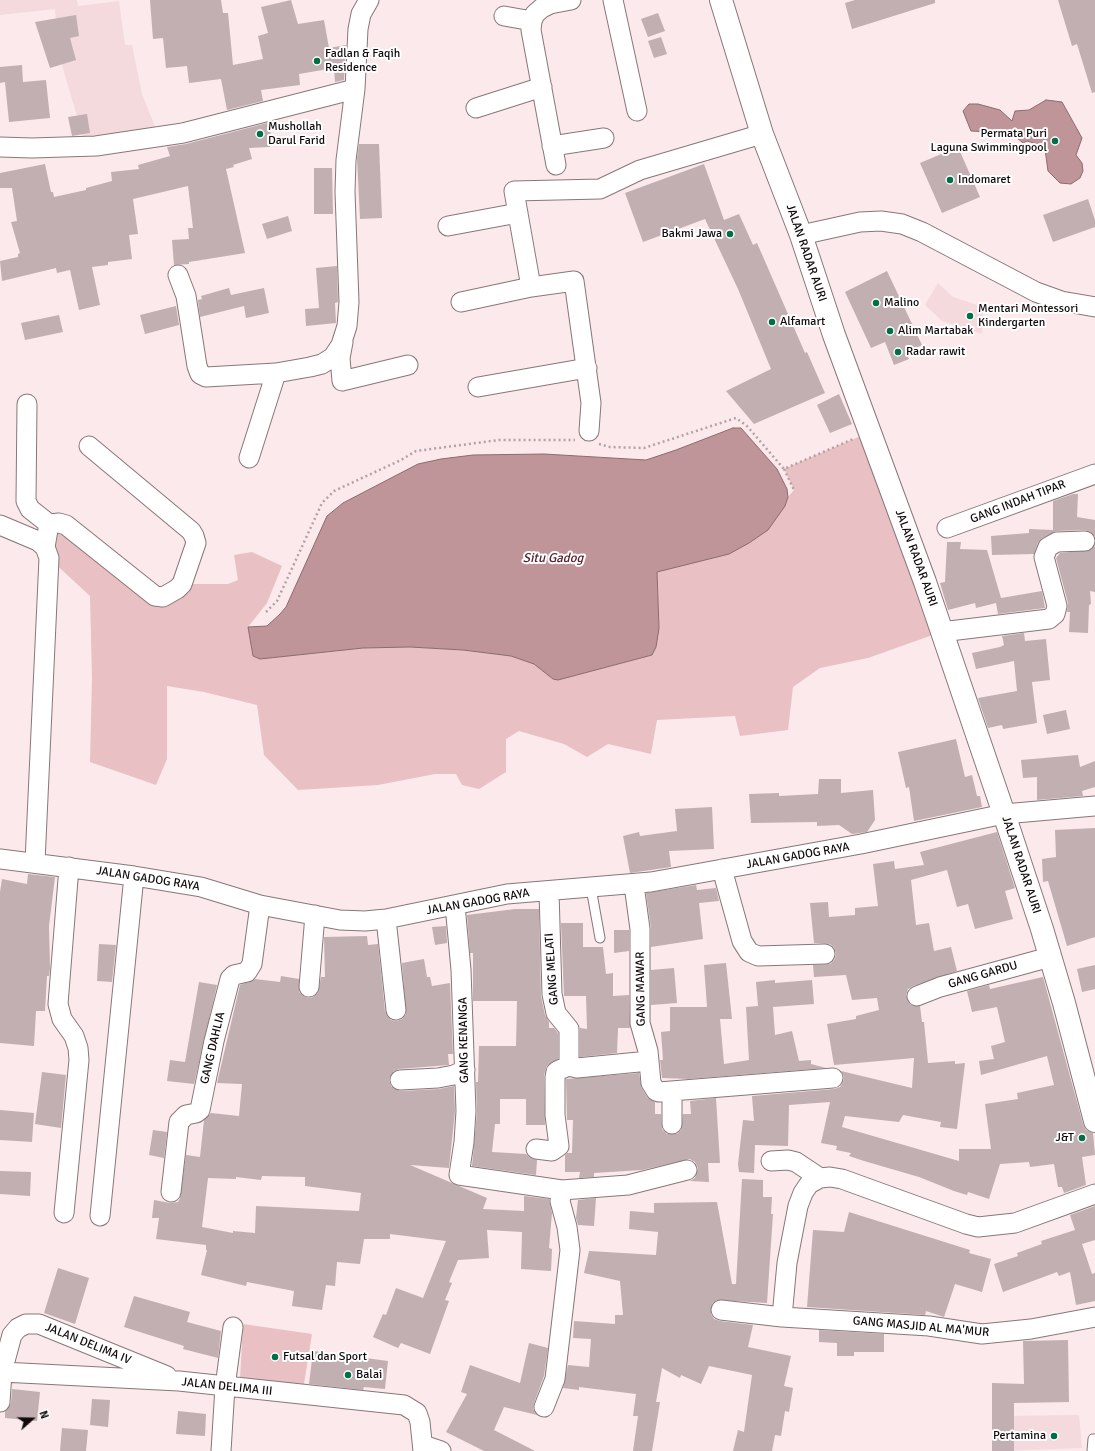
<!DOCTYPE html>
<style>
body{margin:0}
#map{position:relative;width:1095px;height:1451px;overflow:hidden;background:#fbe9eb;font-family:Signika,sans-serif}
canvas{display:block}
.north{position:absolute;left:12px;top:1399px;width:40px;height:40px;-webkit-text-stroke:3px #fff;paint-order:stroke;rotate:70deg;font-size:11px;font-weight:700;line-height:16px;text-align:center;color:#100a0b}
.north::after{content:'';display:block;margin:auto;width:14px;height:18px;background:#100a0b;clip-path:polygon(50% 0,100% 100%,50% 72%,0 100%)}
</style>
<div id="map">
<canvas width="1095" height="1451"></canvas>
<div class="north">N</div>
</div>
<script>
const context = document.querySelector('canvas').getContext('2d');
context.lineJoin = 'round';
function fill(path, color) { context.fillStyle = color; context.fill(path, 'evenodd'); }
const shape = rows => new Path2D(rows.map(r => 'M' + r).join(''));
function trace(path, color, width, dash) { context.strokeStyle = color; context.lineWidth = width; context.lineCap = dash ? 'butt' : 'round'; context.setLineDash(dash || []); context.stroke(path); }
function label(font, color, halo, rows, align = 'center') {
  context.font = font + ' Signika,sans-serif'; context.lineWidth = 4; context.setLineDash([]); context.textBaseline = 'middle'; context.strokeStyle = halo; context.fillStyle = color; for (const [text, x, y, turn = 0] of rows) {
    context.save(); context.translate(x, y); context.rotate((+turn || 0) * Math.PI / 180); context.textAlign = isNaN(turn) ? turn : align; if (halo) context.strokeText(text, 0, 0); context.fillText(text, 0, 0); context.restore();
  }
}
fill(shape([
 [0,0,77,0,78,6,119,1,125,45,132,45,142,94,156,129,85,143,59,55,55,9,0,15],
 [938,283,953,297,983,307,982,334,942,321,925,305],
 [1079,1415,1082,1448,1003,1451,1004,1416]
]), '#f4dadc');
fill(shape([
 [870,432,941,632,868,658,820,668,793,687,788,730,740,736,735,716,657,720,651,754,608,744,587,757,564,744,519,731,506,739,506,772,479,789,462,785,456,774,435,774,378,785,298,790,264,755,257,705,204,692,167,686,167,759,156,785,90,762,92,679,90,596,49,558,49,524,154,596,182,584,228,584,238,580,234,555,252,552,282,566,267,603,248,627,253,656,260,659,363,648,410,647,463,650,511,656,534,664,553,679,558,680,652,655,659,628,657,572,785,506,788,497,794,490,784,469],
 [243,1324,312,1334,304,1384,240,1380]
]), '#e9c0c4');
const water = shape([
 [1046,100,1062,102,1082,138,1076,155,1082,163,1083,171,1080,178,1071,184,1060,183,1048,171,1045,149,1037,144,1027,141,1023,143,1011,133,1005,133,1003,139,991,132,971,131,963,111,969,104,978,104,1000,110,1012,121,1015,111,1029,110,1046,100],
 [733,428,741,428,777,469,787,489,788,497,785,506,768,530,749,543,729,554,657,572,659,628,656,647,652,655,558,680,553,679,534,664,511,656,463,650,410,647,363,648,260,659,253,656,248,627,267,626,280,614,286,607,327,516,343,503,418,464,441,459,473,455,544,454,646,460,676,450,733,428]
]);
fill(water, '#bf959a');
trace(water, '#8a6b6f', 1);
fill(shape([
 [150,0,221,0,223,13,228,13,233,65,263,59,258,36,268,33,261,7,291,0,298,24,324,20,329,48,346,45,344,80,335,82,334,68,299,74,300,85,261,90,263,101,227,110,221,79,189,83,187,66,166,68,163,38,153,39],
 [855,0,935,0,935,3,852,29,845,3],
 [1058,0,1095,0,1095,92,1092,93,1077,44,1072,46],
 [658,13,665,31,648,37,641,19],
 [76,15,79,36,70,38,76,60,50,68,35,22],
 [661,37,667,54,654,58,648,41],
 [22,65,23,82,46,80,50,118,9,122,5,82,0,83,0,67],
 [87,114,90,133,72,136,68,117],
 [271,122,270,147,249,148,252,159,233,165,234,167,226,169,245,253,189,262,189,264,174,265,172,240,189,239,188,228,193,228,188,186,133,199,138,234,129,235,132,259,108,262,108,265,92,267,100,305,79,310,70,270,57,273,56,268,2,281,0,261,18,257,18,254,20,253,11,222,17,221,12,188,0,188,0,173,45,164,51,192,53,192,54,197,86,190,86,188,112,181,111,172,139,169,138,165,170,156,167,147,186,144],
 [359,144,379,144,382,218,360,219,357,158],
 [958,147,980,197,942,213,920,163],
 [704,164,724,220,739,214,753,245,757,243,805,353,807,352,825,393,754,424,726,391,771,369,738,289,705,219,643,242,625,193],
 [314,168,332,168,333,214,314,214],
 [1088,199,1095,220,1095,227,1053,242,1043,215],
 [288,216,292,231,267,239,262,224],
 [337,266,338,302,335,303,336,323,306,326,305,309,319,308,316,268],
 [887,271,922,345,906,353,909,359,894,365,885,342,871,348,845,292],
 [229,288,231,295,264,288,269,313,246,318,244,306,200,317,198,300,202,299,201,296],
 [176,306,179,325,145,334,140,315],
 [59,315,63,332,25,340,21,323],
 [839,394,852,424,830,433,817,405],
 [1073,494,1078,494,1077,517,1095,520,1095,537,1090,532,1085,530,1056,531,1042,538,1038,543,1034,554,992,555,991,536,1029,533,1029,529,1053,530,1053,501],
 [947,542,961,542,960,549,987,550,1001,598,1042,591,1045,608,998,614,996,603,976,608,975,603,948,610,940,583,945,582],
 [1095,545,1095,592,1090,591,1091,604,1089,605,1088,633,1069,632,1070,612,1067,612,1068,603,1056,558,1060,553,1090,550],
 [1024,633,1025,641,1046,639,1050,680,1032,682,1037,723,1003,729,1002,725,988,728,978,698,1017,691,1014,661,976,669,972,653,1000,647,1004,645,1002,636],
 [1066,710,1070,729,1047,734,1043,715],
 [956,739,965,777,972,775,977,796,980,796,982,807,914,821,909,787,906,788,898,752],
 [1078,755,1080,767,1095,761,1095,787,1082,791,1083,796,1037,800,1037,777,1023,778,1021,760],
 [819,779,841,779,841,793,873,790,875,820,867,832,852,834,839,825,817,826,817,822,751,823,749,794,779,793,779,796,818,794],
 [712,807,714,849,669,851,671,867,630,873,623,836,639,832,640,836,677,831,675,809],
 [1095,828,1095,937,1067,946,1048,881,1043,882,1042,859,1056,857,1055,830],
 [997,832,1015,888,1005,891,1013,919,975,929,968,904,957,907,947,870,911,880,916,925,929,923,934,951,951,947,957,971,913,986,908,989,906,995,910,1004,920,1006,922,1022,924,1022,928,1063,955,1061,955,1064,965,1063,957,1129,940,1127,941,1122,903,1115,899,1122,845,1116,842,1127,959,1161,959,1149,991,1149,985,1104,1018,1099,1017,1093,1054,1085,1047,1056,981,1075,979,1061,994,1059,991,1046,1005,1042,997,1007,972,1012,967,991,989,985,990,989,1043,977,1083,1124,1086,1130,1093,1133,1095,1155,1082,1157,1086,1185,1064,1193,1062,1187,1058,1187,1054,1164,1030,1167,1029,1162,1000,1164,989,1199,968,1192,967,1195,954,1191,919,1177,864,1161,849,1156,851,1153,836,1150,837,1146,821,1143,830,1102,789,1105,788,1146,755,1145,754,1173,739,1172,738,1164,743,1120,754,1121,752,1096,834,1089,840,1087,843,1082,844,1077,841,1071,912,1088,914,1058,834,1065,827,1024,856,1019,856,1016,879,1010,877,998,852,1000,846,975,814,977,813,965,830,964,835,959,836,953,834,948,830,944,814,943,810,903,828,902,829,917,855,915,855,908,878,906,873,864,894,861,895,869,924,865,920,852],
 [28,874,55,877,49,926,50,968,49,976,47,976,45,1011,36,1011,34,1046,0,1043,0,892,2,879,27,884],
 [696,885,697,890,716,888,719,901,699,903,703,939,651,947,651,928,646,893],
 [515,909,539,909,541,996,545,1015,549,1022,549,1028,554,1028,558,1033,558,1059,547,1066,544,1075,545,1125,526,1125,526,1099,500,1099,500,1124,495,1124,492,1152,526,1154,530,1158,537,1160,536,1175,472,1166,477,1112,476,1082,478,1082,479,1046,516,1046,517,1001,473,1001,473,953,470,953,467,915],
 [561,923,583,923,583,947,603,947,606,974,613,973,613,996,629,995,630,1028,618,1028,617,1053,580,1057,580,1028,587,1029,586,996,564,996],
 [446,926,447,943,435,945,432,927],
 [614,930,629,930,629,951,614,953],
 [367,936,368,945,378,944,385,1011,391,1020,397,1021,402,1019,406,1014,402,963,424,959,427,977,430,977,432,986,450,983,453,1054,448,1054,449,1065,399,1069,394,1071,389,1080,391,1086,400,1091,439,1089,454,1086,455,1111,449,1168,410,1165,487,1198,483,1209,524,1211,524,1196,549,1199,552,1213,549,1248,552,1249,551,1271,521,1269,522,1232,487,1230,489,1258,458,1260,449,1282,452,1283,445,1300,449,1301,430,1354,401,1343,398,1348,373,1337,383,1314,386,1315,396,1288,423,1298,446,1241,390,1234,390,1239,364,1239,360,1264,337,1262,335,1286,326,1285,322,1310,292,1306,294,1291,247,1282,246,1286,201,1275,207,1250,206,1250,206,1245,156,1239,159,1218,152,1218,154,1200,170,1203,178,1202,180,1198,186,1155,200,1157,204,1120,211,1113,239,1116,242,1084,217,1083,240,985,255,979,280,982,281,976,299,979,299,992,308,998,313,997,318,993,321,977,325,977,324,937],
 [262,1176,305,1177,305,1186,361,1193,359,1211,256,1206,255,1233,233,1231,233,1233,202,1227,208,1178,236,1179,236,1177,261,1180],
 [99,944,116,945,112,982,97,981],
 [726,963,732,1019,720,1019,724,1064,749,1060,746,1007,758,1006,756,982,775,980,775,983,812,980,814,1004,773,1007,775,1035,792,1031,799,1061,811,1060,811,1064,826,1068,689,1079,662,1078,660,1060,663,1060,661,1032,670,1031,670,1007,707,1007,704,965],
 [1095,965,1095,989,1082,992,1077,969],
 [674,968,677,1003,651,1005,651,970],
 [199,982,217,985,194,1084,167,1081,170,1060,185,1062],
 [42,1072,66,1075,61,1128,35,1124],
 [639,1073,642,1089,647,1097,655,1102,655,1114,661,1114,662,1129,667,1134,677,1134,681,1130,683,1114,691,1114,690,1101,716,1098,720,1163,708,1163,709,1182,690,1181,695,1178,698,1168,695,1162,690,1159,642,1170,594,1173,594,1177,579,1178,580,1172,565,1172,565,1155,567,1153,572,1153,573,1120,567,1120,566,1079],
 [0,1110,34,1113,32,1142,0,1140],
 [153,1130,167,1132,164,1158,149,1155],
 [0,1171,31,1172,30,1196,0,1194],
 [742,1179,763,1180,763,1197,772,1197,771,1214,773,1214,767,1303,717,1300,712,1304,711,1314,714,1319,720,1321,753,1325,748,1347,791,1356,784,1386,793,1388,789,1412,785,1411,781,1436,775,1435,772,1451,733,1451,738,1430,744,1432,752,1375,709,1366,701,1384,681,1375,680,1378,662,1368,656,1402,660,1402,652,1451,633,1451,638,1416,633,1416,636,1394,579,1387,579,1390,563,1388,568,1365,589,1367,591,1339,573,1338,574,1321,615,1324,615,1315,623,1315,620,1281,584,1273,589,1251,656,1255,658,1232,629,1229,630,1211,654,1213,654,1203,717,1202,732,1284,736,1284],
 [596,1198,594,1226,578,1225,576,1218,578,1200],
 [1095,1206,1095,1240,1082,1244,1092,1274,1095,1273,1095,1301,1076,1305,1070,1272,1059,1276,1057,1272,1003,1292,994,1264,1018,1256,1017,1253,1042,1244,1041,1241,1075,1230,1070,1215],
 [849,1212,970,1250,969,1253,991,1259,982,1292,955,1284,944,1317,926,1311,925,1315,807,1307,813,1230,844,1232],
 [58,1268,89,1278,75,1324,44,1313],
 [134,1296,190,1312,187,1322,221,1331,218,1358,183,1349,184,1346,124,1327],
 [819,1330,884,1334,884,1352,854,1352,854,1356,837,1356,837,1343,819,1342],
 [1068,1340,1069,1402,1014,1403,1014,1451,992,1451,992,1383,1024,1384,1023,1341],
 [529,1343,548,1348,544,1376,534,1403,533,1409,537,1415,504,1407,494,1430,535,1451,484,1451,446,1432,467,1394,461,1392,470,1365,520,1383],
 [313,1351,388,1361,385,1389,364,1387,363,1390,309,1384],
 [12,1389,40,1392,37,1421,5,1418,5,1411,11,1403],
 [92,1399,110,1400,108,1427,90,1425],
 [178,1411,206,1414,205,1436,176,1434],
 [62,1428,88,1430,86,1451,60,1451]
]), '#c1afb1');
const lane = shape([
 [591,888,600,938],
 [1092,1451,1093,1439,1095,1439]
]);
const street = shape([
 [613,0,637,111],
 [504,16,532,21],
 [476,108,542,87],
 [552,146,604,138],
 [0,147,32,148,96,146,183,133,355,89],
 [556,165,531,30,532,21,535,14,542,8,550,4,571,0],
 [448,226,518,213],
 [801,235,860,222,881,221,902,224,922,232,1036,292,1061,301,1095,307],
 [178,275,186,296,197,366,200,374,206,377,276,373,310,367,322,364,333,357,341,345,347,326,349,302,345,192,346,160,355,89,358,29,361,14,369,0],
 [461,302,531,287],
 [343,342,340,358,342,381,408,365],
 [478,387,587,368],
 [27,404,26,501,30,509,49,524],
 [589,431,591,403,574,281,531,287,514,191,600,189,640,170,762,134],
 [249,458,276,373],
 [0,525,38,541,45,547,49,558,35,862],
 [947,528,1095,474],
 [45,547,49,524,59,523,66,525,155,596,163,597,177,589,182,584,196,543,194,536,191,531,89,446],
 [941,632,1049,619,1055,614,1057,606,1044,557,1048,547,1057,542,1085,541],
 [0,859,134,876,201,887,260,905,340,920,365,921,386,919,507,894,651,882,861,844,1004,814,1095,806],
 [722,869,742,941,749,952,758,956,825,954],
 [634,885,640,929,640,1023,648,1051,651,1083,656,1091,659,1092,833,1078],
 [549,891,552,994,556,1013,569,1029,569,1066],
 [455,905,461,970,466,1111,464,1142,459,1175,562,1190,628,1185,687,1170],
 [386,919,396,1010],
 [309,987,315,915],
 [917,996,940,987,1050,957],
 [400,1080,438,1078,454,1075,465,1070],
 [672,1124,672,1091],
 [536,1149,552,1151,559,1146,555,1115,555,1077,556,1072,559,1070,569,1066,577,1068,649,1061],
 [771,1161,788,1160,796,1162,820,1178],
 [171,1192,179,1122,186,1115,196,1113,200,1110,214,1041,230,979,234,975,247,972,252,964,260,905],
 [64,1213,79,1060,78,1048,74,1036,62,1019,58,1004,69,867],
 [100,1216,134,876],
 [721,1310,782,1317,929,1326,982,1334,1031,1329,1095,1317],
 [782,1317,787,1263,798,1206,803,1193,809,1184,820,1178,830,1177,842,1179,966,1224,978,1227,1015,1223,1095,1194],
 [2,1372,179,1381,404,1405,417,1413,420,1422,423,1451],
 [0,1402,2,1372,12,1335,18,1328,26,1324,39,1324,167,1376],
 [544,1407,555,1379,570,1250,567,1227,560,1201,562,1190],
 [423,1445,441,1451],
 [221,1451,225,1387,233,1327]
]);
const secondary = shape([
 [721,0,762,134,801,235,834,335,925,582,1004,814,1042,929,1064,1003,1095,1121]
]);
trace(lane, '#887779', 11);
trace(street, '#887779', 21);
trace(secondary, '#887779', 24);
trace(shape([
 [599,444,610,447,644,448,736,418,747,426,784,469,853,439],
 [784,469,794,490],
 [266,612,277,601,322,503,334,491,401,460,416,451,499,440,575,440]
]), '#b1a3a5', 2.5, [2, 3]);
trace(lane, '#fff', 9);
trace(street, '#fff', 19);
trace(secondary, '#fff', 22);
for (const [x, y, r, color] of [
 [317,61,4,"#006f48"],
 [260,134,4,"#006f48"],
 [1055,141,4,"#006f48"],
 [950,180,4,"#006f48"],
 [730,234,4,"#006f48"],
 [876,303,4,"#006f48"],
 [970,316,4,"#006f48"],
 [772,322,4,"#006f48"],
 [890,331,4,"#006f48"],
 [898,352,4,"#006f48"],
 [1082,1138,4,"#006f48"],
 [275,1357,4,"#006f48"],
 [348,1375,4,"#006f48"],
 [1054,1436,4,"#006f48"]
]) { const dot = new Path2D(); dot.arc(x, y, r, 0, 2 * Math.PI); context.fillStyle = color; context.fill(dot); trace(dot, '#fff', 1.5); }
label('12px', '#100a0b', '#fff', [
 ["Fadlan & Faqih",325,54],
 ["Residence",325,68],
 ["Mushollah",268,127],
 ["Darul Farid",268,141],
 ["Permata Puri",1047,134,"right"],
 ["Laguna Swimmingpool",1047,148,"right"],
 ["Indomaret",958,180],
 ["Bakmi Jawa",722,234,"right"],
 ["Malino",884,303],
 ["Mentari Montessori",978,309],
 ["Kindergarten",978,323],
 ["Alfamart",780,322],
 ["Alim Martabak",898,331],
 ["Radar rawit",906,352],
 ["J&T",1074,1138,"right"],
 ["Futsal dan Sport",283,1357],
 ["Balai",356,1375],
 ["Pertamina",1046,1436,"right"]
], 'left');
label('12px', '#100a0b', '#fff', [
 ["JALAN RADAR AURI",806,253,71],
 ["GANG INDAH TIPAR",1018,502,-21],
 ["JALAN RADAR AURI",916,558,70],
 ["JALAN GADOG RAYA",798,856,-10],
 ["JALAN RADAR AURI",1021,865,72],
 ["JALAN GADOG RAYA",148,879,9],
 ["JALAN GADOG RAYA",478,902,-10],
 ["GANG MELATI",552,969,-94],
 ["GANG GARDU",983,975,-16],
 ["GANG MAWAR",641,989,-91],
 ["GANG KENANGA",464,1040,-91],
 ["GANG DAHLIA",213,1048,-77],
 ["GANG MASJID AL MA'MUR",921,1327,5],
 ["JALAN DELIMA IV",88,1344,22],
 ["JALAN DELIMA III",227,1387,6]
]);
label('italic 13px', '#57212c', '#fff', [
 ["Situ Gadog",553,559]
]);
</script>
